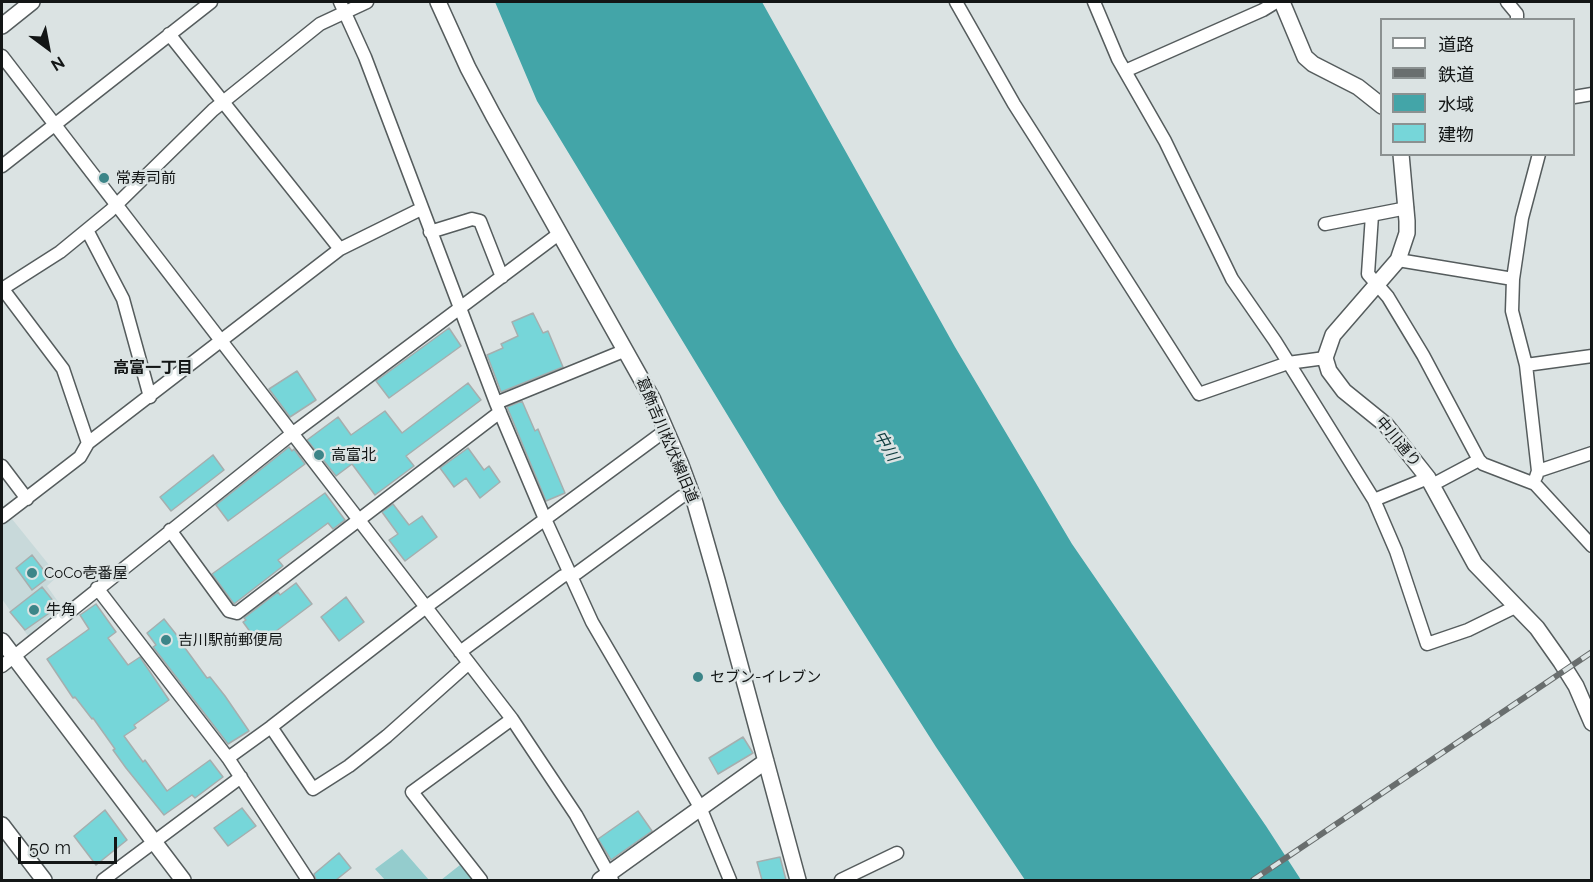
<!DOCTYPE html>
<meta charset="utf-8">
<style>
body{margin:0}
#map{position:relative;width:1593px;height:882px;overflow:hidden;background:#dbe3e3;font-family:Raleway,"Noto Sans JP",sans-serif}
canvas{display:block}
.frame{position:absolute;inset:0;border:3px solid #131616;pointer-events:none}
.legend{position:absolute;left:1380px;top:18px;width:195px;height:138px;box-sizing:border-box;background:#dbe3e3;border:2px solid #8b9191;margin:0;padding:8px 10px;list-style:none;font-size:18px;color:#131616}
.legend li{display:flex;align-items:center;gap:12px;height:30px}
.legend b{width:30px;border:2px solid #8b9191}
.north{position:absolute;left:18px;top:18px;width:60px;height:60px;-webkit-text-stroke:4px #dbe3e3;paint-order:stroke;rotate:148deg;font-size:16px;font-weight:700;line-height:24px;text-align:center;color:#131616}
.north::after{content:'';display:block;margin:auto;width:21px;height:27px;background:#131616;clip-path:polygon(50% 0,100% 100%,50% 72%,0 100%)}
.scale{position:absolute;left:18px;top:837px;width:99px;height:27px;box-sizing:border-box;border:3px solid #131616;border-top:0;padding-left:8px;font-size:18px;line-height:21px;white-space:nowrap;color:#131616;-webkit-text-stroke:4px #dbe3e3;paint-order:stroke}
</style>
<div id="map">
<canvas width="1593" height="882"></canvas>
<div class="frame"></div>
<ul class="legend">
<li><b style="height:8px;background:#fff"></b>道路</li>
<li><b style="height:8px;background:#696e6e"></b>鉄道</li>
<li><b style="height:16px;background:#43a5a8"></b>水域</li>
<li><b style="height:16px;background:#76d6d9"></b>建物</li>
</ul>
<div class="north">N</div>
<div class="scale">50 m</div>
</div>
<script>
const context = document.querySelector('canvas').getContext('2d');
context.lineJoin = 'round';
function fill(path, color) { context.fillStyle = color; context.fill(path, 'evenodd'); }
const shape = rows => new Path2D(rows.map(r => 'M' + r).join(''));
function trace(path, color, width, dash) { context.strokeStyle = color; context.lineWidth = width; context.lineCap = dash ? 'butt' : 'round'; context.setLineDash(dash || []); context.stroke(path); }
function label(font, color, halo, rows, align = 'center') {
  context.font = font + ' Raleway,"Noto Sans JP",sans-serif'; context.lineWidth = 5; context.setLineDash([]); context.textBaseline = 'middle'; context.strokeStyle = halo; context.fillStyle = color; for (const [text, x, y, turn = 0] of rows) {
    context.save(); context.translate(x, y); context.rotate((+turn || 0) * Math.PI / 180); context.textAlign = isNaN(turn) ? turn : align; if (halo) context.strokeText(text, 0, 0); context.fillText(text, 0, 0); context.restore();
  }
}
fill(shape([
 [12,519,58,576,47,586,61,606,28,636,2,599,2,526]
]), '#c8d9da');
fill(shape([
 [402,849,429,880,385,880,375,869],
 [460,865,473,880,441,880]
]), '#94cccd');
fill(shape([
 [495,2,762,2,955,347,1072,544,1266,826,1301,880,1025,880,936,747,779,500,537,101]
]), '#43a5a8');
const building = shape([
 [533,313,543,333,548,331,563,367,501,392,487,355,503,348,501,344,518,336,512,322,533,313],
 [449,328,461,346,389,398,376,381,449,328],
 [297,371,316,400,290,417,269,389,297,371],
 [468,383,481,400,406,456,414,466,375,495,352,464,336,476,307,440,338,417,351,435,385,411,402,433,468,383],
 [522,401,535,431,538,429,565,493,546,501,507,407,522,401],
 [289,447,292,451,294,449,305,464,228,521,216,505,289,447],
 [468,448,484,470,489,466,500,482,480,498,466,478,454,487,440,468,468,448],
 [213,455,224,470,171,511,160,497,213,455],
 [325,493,345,520,333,529,328,523,278,560,283,566,234,604,212,574,325,493],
 [393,504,409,525,422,516,437,537,405,561,389,540,398,534,382,512,393,504],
 [32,555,49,577,32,590,16,568,32,555],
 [296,583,312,604,259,644,243,622,246,620,244,618,278,592,280,595,296,583],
 [42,587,58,607,25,630,10,612,42,587],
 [346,597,364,622,339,641,321,617,346,597],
 [96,604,116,632,108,638,128,665,140,657,169,700,134,725,136,728,124,736,143,762,145,760,167,791,210,760,223,777,195,798,192,795,164,815,126,768,113,750,115,749,93,718,92,719,75,697,73,698,47,659,89,629,80,615,96,604],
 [164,619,179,638,181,636,189,645,185,648,207,678,210,677,225,696,249,731,228,744,153,647,156,645,147,633,164,619],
 [743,737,753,753,718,774,709,758,743,737],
 [242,808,256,826,228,846,214,828,242,808],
 [105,810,127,840,96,865,74,836,105,810],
 [638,811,652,831,611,860,598,839,638,811],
 [339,853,351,868,336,880,316,880,314,874,339,853],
 [780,857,786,880,762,880,757,862,780,857]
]);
fill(building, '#76d6d9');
trace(building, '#a6aeae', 1.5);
const minor = shape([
 [340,2,365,57,496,403,545,519,592,622,700,807,730,880],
 [956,2,1014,104,1199,394,1288,363,1325,358],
 [1094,2,1118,59,1165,141,1232,279,1275,341,1374,500,1396,551,1427,644,1468,630,1515,607],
 [1507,2,1517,14,1517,20],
 [169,34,340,249],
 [2,56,512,719,576,815,612,880],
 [1125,71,1263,10,1276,2],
 [1574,97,1592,94],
 [2,166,211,2],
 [1372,215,1368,274,1388,297,1423,355,1479,460,1483,464,1535,484,1592,546],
 [1325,224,1407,208],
 [87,230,123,299,150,397],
 [430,232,472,219,480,221,502,277],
 [1398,260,1513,279],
 [2,288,63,369,88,443],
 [2,289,60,252,110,211,213,110,320,24,367,2],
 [1526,365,1592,356],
 [496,403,626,350],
 [2,466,27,499],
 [1538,471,1526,365,1512,311,1513,279,1522,218,1539,154],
 [1536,477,1538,471,1592,453],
 [1432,485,1479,460],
 [1374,500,1428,478],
 [2,517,80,457,88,443,340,249,421,209],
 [170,530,229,611,237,613,500,412],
 [97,588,228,758,308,880],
 [460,652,563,576,577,573,681,497,691,493],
 [2,666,293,433,560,233],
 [271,727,313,789,349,766,387,736,469,663],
 [228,758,271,727,426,607,666,430],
 [103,880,241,777],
 [481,880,412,792,512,719],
 [841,880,897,853]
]);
const tertiary = shape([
 [438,2,468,68,493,115,653,400,681,465,695,503,717,580,798,880],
 [1282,2,1305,57,1313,64,1358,87,1382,106],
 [2,26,32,2],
 [1401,154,1407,221,1407,233,1398,260,1333,335,1325,358,1329,371,1344,391,1386,425,1428,478,1475,564,1537,628,1561,662,1576,686,1592,723],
 [2,641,183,880],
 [2,825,44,880],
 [600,880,766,761]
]);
trace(minor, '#555c5d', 15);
trace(tertiary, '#555c5d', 18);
trace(minor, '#fff', 12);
trace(tertiary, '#fff', 15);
const rail = shape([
 [1253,880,1592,652]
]);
trace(rail, '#696e6e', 6);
trace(rail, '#dbe3e3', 4, [11]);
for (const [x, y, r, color] of [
 [104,178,6,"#3c8588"],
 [319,455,6,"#3c8588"],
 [32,573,6,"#3c8588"],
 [34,610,6,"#3c8588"],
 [166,640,6,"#3c8588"],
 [698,677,6,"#3c8588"]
]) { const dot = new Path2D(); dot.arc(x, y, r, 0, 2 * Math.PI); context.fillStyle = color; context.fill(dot); trace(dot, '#dbe3e3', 2); }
label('15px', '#131616', '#dbe3e3', [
 ["常寿司前",116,178],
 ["高富北",331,455],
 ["CoCo壱番屋",44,573],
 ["牛角",46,610],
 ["吉川駅前郵便局",178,640],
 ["セブン-イレブン",710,677]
], 'left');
label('15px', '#131616', '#dbe3e3', [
 ["葛飾吉川松伏線旧道",667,440,67],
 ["中川通り",1398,442,50]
]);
label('bold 16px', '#131616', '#dbe3e3', [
 ["高富一丁目",153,368]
]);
label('italic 16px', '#0c3b3d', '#dbe3e3', [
 ["中川",886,446,60]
]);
</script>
